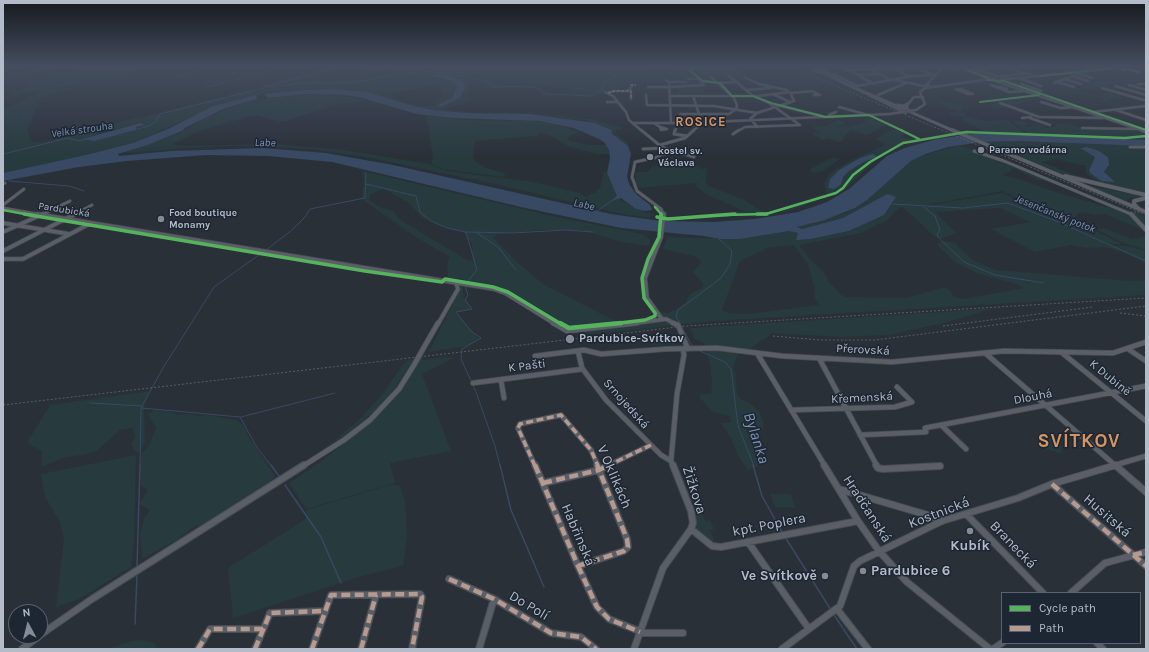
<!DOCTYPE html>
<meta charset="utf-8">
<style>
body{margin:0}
#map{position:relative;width:1149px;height:652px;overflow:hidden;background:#2a3038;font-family:Karla,sans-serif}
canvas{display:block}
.frame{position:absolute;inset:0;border:4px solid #b4bcc9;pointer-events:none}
.legend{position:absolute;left:1001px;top:592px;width:140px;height:52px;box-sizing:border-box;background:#1d2633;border:1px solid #59626f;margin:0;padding:5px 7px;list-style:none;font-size:12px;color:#b4bcc9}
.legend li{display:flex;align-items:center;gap:8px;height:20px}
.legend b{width:20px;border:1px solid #59626f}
.north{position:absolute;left:8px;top:604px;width:40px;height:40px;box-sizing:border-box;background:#1d2633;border:1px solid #59626f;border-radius:50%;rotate:353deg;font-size:11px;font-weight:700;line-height:16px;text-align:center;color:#b4bcc9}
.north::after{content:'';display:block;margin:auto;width:14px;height:18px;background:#848b96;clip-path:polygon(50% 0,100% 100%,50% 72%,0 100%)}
</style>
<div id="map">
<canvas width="1149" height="652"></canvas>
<div class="frame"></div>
<ul class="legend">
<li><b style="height:5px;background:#56b35d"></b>Cycle path</li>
<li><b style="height:5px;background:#b69a8f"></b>Path</li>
</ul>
<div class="north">N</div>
</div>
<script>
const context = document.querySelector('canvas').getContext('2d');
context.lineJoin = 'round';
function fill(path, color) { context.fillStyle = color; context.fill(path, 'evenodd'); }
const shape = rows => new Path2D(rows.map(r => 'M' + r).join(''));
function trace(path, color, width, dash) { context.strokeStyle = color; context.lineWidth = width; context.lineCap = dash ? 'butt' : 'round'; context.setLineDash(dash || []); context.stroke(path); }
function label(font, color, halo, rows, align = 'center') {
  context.font = font + ' Karla,sans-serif'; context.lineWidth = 3; context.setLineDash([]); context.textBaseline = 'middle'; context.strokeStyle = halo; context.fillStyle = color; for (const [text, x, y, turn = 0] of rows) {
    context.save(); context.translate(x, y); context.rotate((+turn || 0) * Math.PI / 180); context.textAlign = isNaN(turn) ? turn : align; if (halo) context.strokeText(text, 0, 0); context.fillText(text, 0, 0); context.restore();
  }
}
fill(shape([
 [84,67,132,67,145,71,64,87,46,88,45,89,73,88,36,99,38,105,27,131,32,142,45,142,134,118,139,118,248,90,255,91,306,79,306,82,314,82,312,80,315,79,328,81,369,73,352,68,355,67,735,67,745,77,727,75,675,79,660,77,658,80,639,79,634,83,627,83,618,91,592,97,563,94,543,97,539,91,531,88,489,88,485,83,470,80,467,81,470,86,467,94,471,101,443,109,475,113,524,113,590,119,625,128,616,130,615,133,628,143,628,146,611,133,612,130,585,120,530,114,467,113,433,110,409,105,370,93,338,89,313,89,269,93,224,102,133,143,90,154,3,173,3,108,12,106,41,91,6,97,31,85,24,82,80,70],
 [386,71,391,73,335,81,344,78],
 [448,73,568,89,571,91,568,93,546,94,541,88,533,86,495,85,489,80],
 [436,74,454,77,463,81,466,86,460,98,441,107,435,106,452,98,457,86,452,81,431,76],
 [433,85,439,86,444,96,433,101,434,104,431,106,418,106,388,96,403,91],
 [139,123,144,126,136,127,136,130,91,141,85,140,96,134],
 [1132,79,1141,82,1131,83,1126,81,1127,80,1095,88,1077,90,1086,86,1088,87,1087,85,1098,80,1105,82],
 [703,86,705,89,704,95,678,96,678,88],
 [1080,91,1097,96,1110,94,1105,92,1111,93,1124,98,1110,99,1112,100,1108,101,1127,107,1111,108,1123,107,1099,101,1106,99,1098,97,1091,97,1095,96,1092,95,1085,96,1073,93,1075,94,1060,94],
 [319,94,341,96,365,100,358,102,340,104,285,121,278,121,256,115,250,116,197,132,173,144,179,146,273,144,345,150,428,164,447,171,533,182,580,193,586,197,596,192,600,188,604,171,607,173,619,199,641,210,646,211,644,213,651,213,654,215,651,215,650,218,627,215,499,185,371,158,311,149,249,146,218,146,125,153,178,134,205,118,235,106,269,98],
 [1021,98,1025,101,1014,107,999,103,1007,107,978,110,995,108,988,104,994,103,990,101,1009,99,1012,102,1010,99],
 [936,101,957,103,974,110,963,108,962,110,966,111,958,112,966,114,965,117,950,115,951,112,957,113,954,111,957,110,949,109,938,102,931,102],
 [429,116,465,120,534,121,553,124,581,132,569,136,568,139,570,141,587,145,606,145,610,154,597,154,570,147,550,135,540,133,536,136,475,141,473,157,474,160,484,167,506,174,503,177,443,169,431,164,433,158,428,122,425,119],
 [966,117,988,121,1007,120,1023,131,1024,133,1027,133,1023,129,1024,128,1022,129,1013,122,1022,121,1033,124,1026,124,1027,126,1023,126,1024,127,1036,126,1030,125,1037,124,1049,126,1044,127,1046,128,1057,126,1052,125,1072,123,1073,124,1070,125,1087,129,1140,130,1146,133,1146,140,1018,134,969,135,963,132,1003,132,984,131,962,120],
 [871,118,886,125,867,135,851,130,843,137,844,140,838,142,828,138,823,140,810,133,820,132,811,127,830,126,828,125,839,120,845,123,838,127,844,126,849,127,868,121,861,120],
 [894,129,904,133,901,137,910,139,877,159,843,191,786,212,700,219,690,215,744,211,706,194,695,186,698,183,638,188,635,181,636,172,647,172,653,166,677,163,698,167,700,169,707,168,706,182,708,186,743,199,761,211,768,212,827,194,824,184,829,174,850,161,886,144,875,139],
 [870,155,877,157,864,162,849,171,842,177,839,186,830,179,839,170],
 [1015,141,1146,146,1146,193,1062,174,986,142],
 [1080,147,1087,147,1099,151,1108,167,1104,172,1105,174,1112,179,1089,169,1095,157],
 [1054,159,1086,166,1086,173,1098,181,1072,174,1042,162],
 [960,145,1048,181,1038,180,1013,168,1009,172,1001,175,1019,179,1049,190,1114,209,1040,174,1146,217,1146,228,1135,215,1137,215,1131,215,1145,231,1105,214,1094,215,1084,212,1076,214,1078,216,1072,218,1060,216,1041,208,1038,208,1003,191,930,204,931,205,1003,193,1045,213,1079,223,1122,244,1112,245,1037,214,1112,246,1128,246,1146,251,1146,263,1122,252,1106,247,1086,248,1071,245,1035,252,991,229,1031,222,1000,208,935,212,956,233,941,239,934,236,905,209,900,207,887,220,861,233,799,245,810,259,824,272,828,281,840,294,846,297,906,298,945,287,950,290,954,297,964,299,1024,288,1013,283,979,274,955,262,937,245,939,242,947,241,955,243,974,261,996,270,1129,281,1146,280,1146,295,713,321,585,335,583,330,662,320,665,317,660,314,662,312,667,313,675,310,686,302,690,294,702,288,703,284,693,272,701,262,701,260,694,256,663,249,668,237,740,239,789,231,798,233,796,240,798,240,811,239,849,231,884,215,894,201,887,194,843,218,802,229,797,227,825,220,850,211,867,200,900,169,919,156],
 [794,245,808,265,815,289,814,296,819,305,748,314,728,313,722,310,740,261,768,248],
 [833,157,840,159,823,171,814,173,809,170],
 [363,171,556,217,643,234,650,240,649,246,621,242,582,230,541,230,498,234,493,237,518,263,543,284,617,322,568,327,530,304,531,303,529,302,527,303,502,288,463,281,463,279,446,278,448,277,447,263,450,257,414,236,362,199,364,180,362,173],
 [384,189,409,203,422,217,443,227,463,232,472,244,473,261,469,261,462,257,399,219,393,211,378,206,369,200,371,194],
 [1079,183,1100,188,1143,196,1130,198,1127,200,1128,204],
 [1104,228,1132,239,1146,236,1146,250,1124,243,1096,229],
 [462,285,464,298,471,308,456,313,480,340,466,346,429,352],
 [1005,308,988,310,948,322,889,335,840,337,771,333,768,337,748,350,738,353,734,365,732,366,735,372,737,393,740,399,749,403,759,411,763,422,763,428,759,433,759,446,761,451,758,466,748,470,738,456,731,438,721,423,731,423,730,416,713,412,700,398,700,394,711,394,712,383,710,363,704,343,695,339,690,328],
 [670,336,673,338,673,344,652,345,647,340,650,338],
 [445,357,454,358,422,374,451,451,390,463,395,483,306,509,289,483,322,461,366,426,392,401,421,358,424,360],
 [414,359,395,388,375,411,342,437,304,461,327,446,358,421,385,391,401,367,407,361],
 [150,391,144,407,145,443,140,452,136,452,131,445,135,436,133,429,130,428,120,430,98,450,82,455,65,457,41,467,42,451,32,446,28,441,50,405],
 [155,410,171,412,178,415,188,414,199,416,207,415,236,420,243,425,250,439,275,476,270,482,205,523,192,528,178,539,142,559,140,534,144,519,150,510,139,504,148,490,141,486,140,457,142,453,149,445,156,428,148,414],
 [1045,436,1061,441,1062,454,1046,449],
 [136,455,134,543,131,567,79,599,56,607,64,540,60,522,45,497,41,474],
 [393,484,400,486,405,501,407,537,403,566,362,576,233,618,228,568,306,519,306,510],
 [770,494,791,494,795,508,775,507],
 [695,512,700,512,706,521,710,520,714,529,710,530,715,543,713,543,695,529],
 [142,640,154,643,156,646,154,649,107,649,131,641]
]), '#273a3e');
fill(shape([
 [434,74,449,76,463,81,466,86,460,98,441,107,435,106,452,98,457,86,452,81,431,76],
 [338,89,371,93,409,105,433,110,467,113,530,114,595,123,612,130,611,133,628,146,631,154,627,177,629,184,636,194,650,205,652,210,646,211,636,209,621,198,611,201,617,196,607,173,610,158,609,150,604,142,599,139,574,128,539,121,453,118,417,114,359,97,343,95,307,94,268,98,264,94,305,90],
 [256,95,257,99,223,109,185,128,182,131,148,145,118,154,119,156,171,151,262,148,326,153,393,165,611,214,661,221,714,222,755,219,798,212,827,202,849,189,887,156,905,148,937,139,973,134,1018,134,1146,140,1146,146,1015,141,981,142,948,147,925,154,911,161,867,200,855,208,825,220,797,227,802,229,843,218,887,194,896,197,884,215,849,231,811,239,798,240,796,240,798,233,789,231,740,239,720,239,704,236,621,228,521,207,332,162,268,156,206,155,127,161,79,167,3,181,3,173,90,154,133,143,168,129,213,106],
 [140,123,145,125,136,127,136,130,94,141,83,139],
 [1087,147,1099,151,1108,157,1109,165,1104,172,1115,182,1102,181,1090,173,1089,170,1095,157,1080,148],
 [873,154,877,157,864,162,849,171,843,177,841,184,839,186,834,189,828,188,830,179,839,170,860,158]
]), '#384963');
trace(shape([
 [72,67,82,68],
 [386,67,411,70,409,72],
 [655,67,662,67],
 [670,67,686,78],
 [44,69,51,67],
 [3,80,21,73,68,67],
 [269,86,344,67],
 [265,87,303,83,354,83,390,75,431,71,487,81,493,87,529,86,537,88,547,94,590,96,602,89,604,83,624,71,643,67],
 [137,129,149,126,156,121,160,114,264,88],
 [3,154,68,138,79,141,87,139],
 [9,181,69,186,84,191],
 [366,184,416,196,420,212,431,221,447,228,466,232,477,270,468,281],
 [892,204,963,208,1008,203,1056,221,1146,261],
 [924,207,935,216,940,230,937,234,938,237,964,262,995,275,1044,283],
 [597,211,613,200],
 [467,232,512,233,566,230,593,232],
 [477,233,498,247,516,270],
 [265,251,292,230,305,217,310,209,365,198,366,173],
 [465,286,468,295,465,300,472,309,456,312,471,331,481,338,462,349,461,359,476,392,495,446,500,466],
 [692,346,676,316,678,310,721,278,730,264,732,251,719,239],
 [700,351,725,362,731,369,738,426,754,466],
 [90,403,142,406],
 [142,408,240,417,256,446,271,466],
 [241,417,335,393],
 [140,466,141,408,163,368,214,287,263,252]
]), '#384963', 1);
trace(shape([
 [271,465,279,476],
 [500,465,511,510,544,587],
 [753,465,762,496,782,532],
 [285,485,321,537,341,583],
 [785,537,831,610],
 [137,566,140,465],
 [834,615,857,649],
 [135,624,137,576]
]), '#384963', 1.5);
trace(shape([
 [1134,213,1146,210]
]), '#3f454e', 2.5, [2.5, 1.5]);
const minorFar4 = shape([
 [843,67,872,83],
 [935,67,942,69],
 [946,67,958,69],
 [959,67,994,79],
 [1014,67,1030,67],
 [1060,67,1064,67],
 [1085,67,1093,69],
 [917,68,931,74],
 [870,69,891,80],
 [895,69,908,76],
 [812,70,825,74,906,113],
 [847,70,926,67],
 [968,70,1003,67,1031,75],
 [978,70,997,76],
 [1123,70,1128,69,1139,72,1135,71],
 [1076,73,1092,78],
 [834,74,857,86,912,76,936,75],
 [728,75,752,95,769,103,800,125,745,127],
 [857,75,878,74],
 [1072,76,1088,81],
 [744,77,759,84,787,90],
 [994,77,1022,74],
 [1019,78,1041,86],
 [688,79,699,79],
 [1064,79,1081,84],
 [666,80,669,82,671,122],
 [896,80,923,86,926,85],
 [999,80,1126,67],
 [703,81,718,83],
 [995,81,1144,131],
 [669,82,686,82],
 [1057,82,1074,87],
 [720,83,738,82],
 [1054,83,1076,75],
 [1021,84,1041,91],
 [1138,84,1146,84],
 [929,85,926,85,944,67],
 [991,85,1007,89,1002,89],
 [991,85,1002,89],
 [1129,85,1146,90],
 [1115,86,1146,95],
 [648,87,669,87],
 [669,87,704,85,697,77],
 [1102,88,1144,100],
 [956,89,968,94,973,94,960,89],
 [1002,89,1009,92,1024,91],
 [747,90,770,88],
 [628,91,633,85],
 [605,92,613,96,626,112,629,120,642,131],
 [608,93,614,91,631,91,631,99],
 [791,93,812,91,820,95,814,95],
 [773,94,790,102],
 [646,95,647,105,714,106,757,113],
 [878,95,906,83],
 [670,96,758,96,790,92],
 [607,102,618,102],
 [1041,102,1061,108,1075,107],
 [1000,103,1039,117,1106,118],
 [908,104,914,97,923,97],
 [781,106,822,116],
 [839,107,868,115],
 [916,110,925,104,920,92,925,88,991,79,995,81],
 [1116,110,1146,120],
 [1093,112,1146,106],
 [680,114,729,114,736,109,737,105,734,98,711,77],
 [833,117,829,115,836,112],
 [1022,118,1031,117],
 [1030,118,1050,125],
 [633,123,688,123,889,114],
 [654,123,660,127],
 [660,127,667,129,661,130,660,127],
 [758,127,750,119,757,113,794,101,790,92],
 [1082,128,1138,129],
 [675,131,676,129],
 [693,131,702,123,693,96],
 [738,131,745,127]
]);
const minorFar3 = shape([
 [641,130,663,148],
 [675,130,674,134,687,136],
 [1141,130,1146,132],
 [733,134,739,130],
 [660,145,685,138,694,130],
 [1130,147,1146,147],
 [663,148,664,151,658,157,635,162,632,177,637,191,661,209,664,215],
 [643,149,664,148,694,157],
 [974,151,1004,161,1133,215],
 [660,155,672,152],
 [3,184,5,183],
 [3,205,24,189],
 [3,208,43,215],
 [41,215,70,201],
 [73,215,92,205]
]);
const minorFar2 = shape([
 [37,214,494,289,505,293,555,324],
 [1131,214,1146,230],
 [3,223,69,234],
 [3,232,43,214],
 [3,251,75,214],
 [3,259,23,259,91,223],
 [662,319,647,298,645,278,661,237,664,214],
 [438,324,458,289,456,283],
 [628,324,666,319,675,324]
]);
const minorFar1 = shape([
 [553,323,567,331,637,323],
 [673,323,678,325,688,349],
 [423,349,438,323],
 [1128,349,1146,361],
 [578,351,582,368,606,400,661,455,671,461],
 [1061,352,1146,421],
 [757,353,825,466],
 [985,353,1116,466],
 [535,356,584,350,601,354,666,349,717,348,782,356,892,362,1004,351,1113,353,1146,342],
 [819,358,877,466],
 [501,380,504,398],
 [473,383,583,369],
 [791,410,895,407,912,402,897,387],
 [941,425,966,449],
 [925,428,1146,386],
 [860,435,926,432],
 [303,466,344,440,370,420,399,389,414,365],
 [535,466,518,428,520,424,561,415,591,450,598,466],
 [607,466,651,445],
 [673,466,671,461,677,394,684,355,683,349],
 [938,466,940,466],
 [1112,466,1146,456]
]);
const minor = shape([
 [535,465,578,566],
 [824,465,858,521,879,551,907,582,990,649],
 [876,465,878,468,883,469,940,466],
 [1115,465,1146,492],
 [543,483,599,470,609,465],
 [1052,484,1146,566],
 [839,489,931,516,942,521],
 [966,514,1043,593],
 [691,529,712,546,721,547,858,521],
 [748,542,809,629],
 [578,566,597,607,609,619,644,633,683,633],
 [578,566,624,551,628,547,627,539,597,465],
 [449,579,494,599,551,633,581,637,596,649],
 [1071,593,1105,563,1146,552],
 [837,609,868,649],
 [40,635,92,599,304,465],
 [1097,643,1103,649],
 [22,649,39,636],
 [198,649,210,629,263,629],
 [255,649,270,613,324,611],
 [312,649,331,595,420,594,422,597,412,649],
 [361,649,376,595],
 [479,649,494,599],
 [634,649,663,568,691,529,693,523,691,511,673,465],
 [782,649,840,606,854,566,860,561,942,521,1018,498,1052,484,1116,465],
 [993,649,1002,643]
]);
const majorFar1 = shape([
 [818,67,844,83,954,131],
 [898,105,903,106,908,104,906,108,910,111]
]);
const major = shape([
 [952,130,1146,212],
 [1065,176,1146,195],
 [1138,208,1134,204,1134,201,1146,198]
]);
trace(minorFar4, '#484c53', 3);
trace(minorFar3, '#484c53', 3.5);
trace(minorFar2, '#484c53', 5);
trace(minorFar1, '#484c53', 6);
trace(minor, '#484c53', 8);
trace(majorFar1, '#484c55', 3.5);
trace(major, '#484c55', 4.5);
trace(minorFar4, '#5a5e66', 2);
trace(minorFar3, '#5a5e66', 2.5);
trace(minorFar2, '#5a5e66', 3.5);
trace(minorFar1, '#5a5e66', 4.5);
trace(minor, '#5a5e66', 6);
trace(majorFar1, '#5c6168', 2.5);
trace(major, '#5c6168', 3.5);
trace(shape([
 [790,67,1146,215],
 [174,77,219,67],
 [207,87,289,67],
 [260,87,336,67],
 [1120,313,1146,316],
 [943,326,1093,307],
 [773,336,820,340,875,340,1146,306],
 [3,405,686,326,1146,298]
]), '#595d64', 1, [2, 2]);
const minorBridgeFar1 = shape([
 [889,114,916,110]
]);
const minorBridge = shape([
 [414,365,423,349]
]);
trace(minorBridgeFar1, '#484c53', 3, []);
trace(minorBridge, '#484c53', 6, []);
trace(minorBridgeFar1, '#5a5e66', 2);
trace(minorBridge, '#5a5e66', 4.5);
trace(shape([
 [1123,70,1128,69,1139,72,1135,71],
 [630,85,636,85],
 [608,93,614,91,631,91,631,99]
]), '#b69a8f', 1.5, [3, 1.5]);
trace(shape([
 [535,466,518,428,520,424,561,415,591,450,598,466],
 [607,466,651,445]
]), '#b69a8f', 3.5, [7, 3.5]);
trace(shape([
 [535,465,578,566],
 [543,483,599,470,609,465],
 [1052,484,1146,566],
 [1133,555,1146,552],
 [578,566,597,607,609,619,640,632],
 [578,566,624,551,628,547,627,539,597,465],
 [449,579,494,599,551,633,581,637,596,649],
 [198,649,210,629,263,629],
 [255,649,270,613,324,611],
 [312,649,331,595,420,594,422,597,412,649],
 [361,649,376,595]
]), '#b69a8f', 4.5, [9, 4.5]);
trace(shape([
 [701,67,689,70,703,81,720,83,732,96,753,96,771,103,825,117,869,115,903,131],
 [966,70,988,78,988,80,1004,81,1146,130],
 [1040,76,1126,67],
 [980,102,1039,95]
]), '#56b35d', 2);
trace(shape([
 [901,130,919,139],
 [655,207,662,215],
 [3,210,30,215],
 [723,215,766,214,836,193,843,188,853,175,870,162,903,143,966,132,1125,138,1146,136]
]), '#56b35d', 2.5);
trace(shape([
 [24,214,365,271,442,282,445,279,493,287,508,292,561,324],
 [757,214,767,214],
 [657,217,668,219,735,214],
 [611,324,645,320,655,316,655,313,644,298,642,278,648,259,659,237,661,214]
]), '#56b35d', 3.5);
trace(shape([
 [560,323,569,328,621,323]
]), '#56b35d', 4.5);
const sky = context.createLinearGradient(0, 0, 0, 158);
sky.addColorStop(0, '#171a1f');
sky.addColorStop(0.42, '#444e5e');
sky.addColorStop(1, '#444e5e00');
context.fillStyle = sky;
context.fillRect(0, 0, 1149, 158);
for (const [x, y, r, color] of [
 [981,150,4,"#848b96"],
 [650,157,4,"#848b96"],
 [161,219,4,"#848b96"],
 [570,339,5,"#848b96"],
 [970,531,4,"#848b96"],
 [863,571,4,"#848b96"],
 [825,576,4,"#848b96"]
]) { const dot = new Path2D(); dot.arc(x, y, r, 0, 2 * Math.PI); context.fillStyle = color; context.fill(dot); trace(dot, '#1d2633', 1.5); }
label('bold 10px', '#b4bcc9', '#1d2633', [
 ["Paramo vodárna",989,150],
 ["kostel sv.",658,151],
 ["Václava",658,163],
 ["Food boutique",169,213],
 ["Monamy",169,225]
], 'left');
label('10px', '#b4bcc9', '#1d2633', [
 ["Pardubická",64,210,9]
]);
label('italic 11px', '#7c92b1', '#1d2633', [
 ["Velká strouha",82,130,-8],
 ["Labe",265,143,1],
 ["Labe",584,205,12],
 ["Jesenčanský potok",1055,214,22]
]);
label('bold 12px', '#b4bcc9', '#1d2633', [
 ["Pardubice-Svítkov",579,339]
], 'left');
label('12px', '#b4bcc9', '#1d2633', [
 ["Přerovská",863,350,3],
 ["K Pašti",527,366,-7],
 ["K Dubině",1110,378,39],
 ["Dlouhá",1033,397,-11],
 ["Křemenská",862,398,-3],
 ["Srnojedská",626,404,48]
]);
context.letterSpacing = '1px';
label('bold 13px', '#d59563', '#1d2633', [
 ["ROSICE",701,122]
]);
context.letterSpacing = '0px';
label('14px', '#b4bcc9', '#1d2633', [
 ["V Oklikách",614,477,67],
 ["Žižkova",694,490,72],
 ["Hradčanská",867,509,57],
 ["Kostnická",939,513,-21],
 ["Husitská",1107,516,41],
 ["kpt. Poplera",769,525,-11],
 ["Habřinská",578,535,67],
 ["Branecká",1013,545,46],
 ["Do Polí",529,606,31]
]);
label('bold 14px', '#b4bcc9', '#1d2633', [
 ["Kubík",970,546],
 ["Pardubice 6",871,571,"left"],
 ["Ve Svítkově",817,576,"right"]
]);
label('italic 16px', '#7c92b1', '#1d2633', [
 ["Bylanka",756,438,72]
]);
context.letterSpacing = '1px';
label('bold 19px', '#d59563', '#1d2633', [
 ["SVÍTKOV",1079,442]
]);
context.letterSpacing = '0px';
</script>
